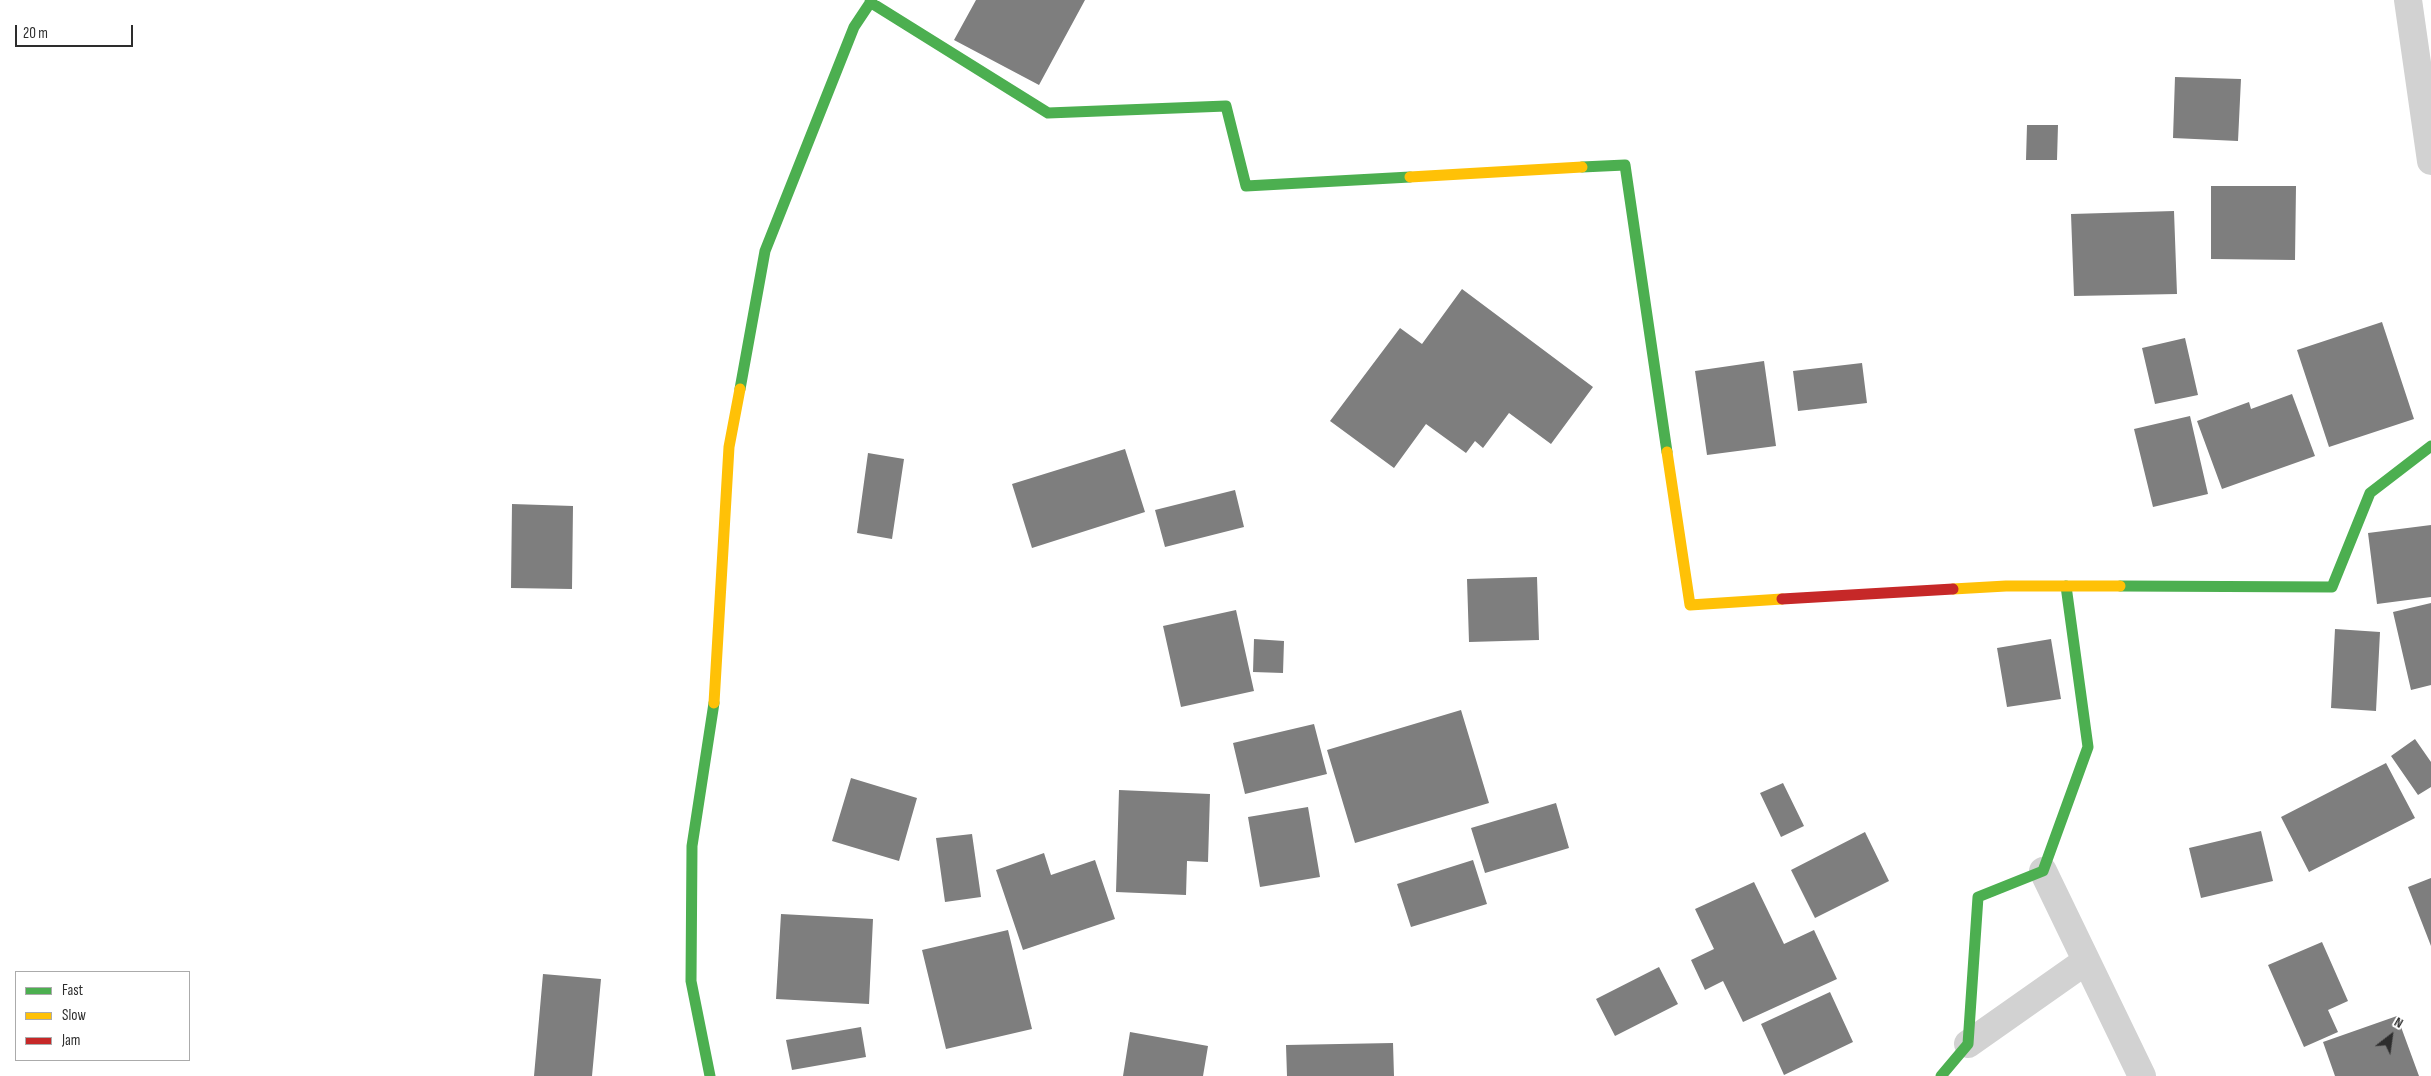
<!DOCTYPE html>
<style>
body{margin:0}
#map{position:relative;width:2431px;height:1076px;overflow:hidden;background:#fff;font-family:"Sofia Sans Condensed",sans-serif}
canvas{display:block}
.legend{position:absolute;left:15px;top:971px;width:175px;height:90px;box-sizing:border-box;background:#fff;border:1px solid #ababab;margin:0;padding:6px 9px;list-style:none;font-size:15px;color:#2d2d2d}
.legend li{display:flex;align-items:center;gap:10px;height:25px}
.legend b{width:25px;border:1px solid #ababab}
.north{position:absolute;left:2366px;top:1011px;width:50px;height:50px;-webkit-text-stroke:4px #fff;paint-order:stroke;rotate:30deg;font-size:14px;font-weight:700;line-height:20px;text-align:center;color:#2d2d2d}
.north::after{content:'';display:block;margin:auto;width:18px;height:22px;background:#2d2d2d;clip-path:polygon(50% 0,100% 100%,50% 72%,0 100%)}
.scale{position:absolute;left:15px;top:25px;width:118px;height:22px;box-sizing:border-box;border:2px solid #2d2d2d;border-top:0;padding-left:6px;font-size:15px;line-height:18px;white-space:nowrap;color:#2d2d2d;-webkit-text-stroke:4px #fff;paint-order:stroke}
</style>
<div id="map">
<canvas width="2431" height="1076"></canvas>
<ul class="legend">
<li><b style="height:6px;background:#4caf50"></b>Fast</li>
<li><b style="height:6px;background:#ffc107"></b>Slow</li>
<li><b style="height:6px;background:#c62828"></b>Jam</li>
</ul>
<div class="north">N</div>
<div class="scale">20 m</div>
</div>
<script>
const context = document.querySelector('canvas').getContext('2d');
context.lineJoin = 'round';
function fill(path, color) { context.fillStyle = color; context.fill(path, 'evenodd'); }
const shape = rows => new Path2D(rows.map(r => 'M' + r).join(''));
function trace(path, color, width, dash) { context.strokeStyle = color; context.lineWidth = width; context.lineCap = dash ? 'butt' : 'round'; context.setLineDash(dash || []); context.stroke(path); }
fill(shape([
 [976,0,1085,0,1039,85,954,40],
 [2175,77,2241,79,2238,141,2173,138],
 [2027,125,2058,125,2057,160,2026,160],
 [2211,186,2296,186,2295,260,2211,259],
 [2174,211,2177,294,2074,296,2071,214],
 [1462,289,1593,387,1551,444,1509,413,1483,448,1475,441,1466,453,1426,424,1394,468,1330,421,1400,328,1422,344],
 [2382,322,2414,419,2329,447,2297,350],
 [2185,338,2198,395,2155,404,2142,348],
 [1764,361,1776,446,1707,455,1695,371],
 [1862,363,1867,403,1798,411,1793,371],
 [2292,394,2315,456,2222,489,2197,421,2249,402,2251,409],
 [2190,416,2208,494,2153,507,2134,429],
 [1125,449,1145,512,1032,548,1012,484],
 [868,453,904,459,892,539,857,533],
 [1235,490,1244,527,1165,547,1155,510],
 [512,504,573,506,572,589,511,588],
 [2431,525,2431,597,2377,604,2368,533],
 [1537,577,1539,640,1469,642,1467,579],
 [2431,603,2431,685,2411,690,2393,612],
 [1236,610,1254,691,1181,707,1163,626],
 [2335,629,2380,632,2376,711,2331,708],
 [1254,639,1284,641,1283,673,1253,672],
 [2051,639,2061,699,2007,707,1997,648],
 [1461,710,1489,803,1355,843,1327,750],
 [1314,724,1327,774,1245,794,1233,743],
 [2415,739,2431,762,2431,787,2418,795,2391,756],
 [2386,763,2415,818,2309,872,2281,817],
 [851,778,917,798,899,861,832,841],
 [1783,783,1804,826,1781,837,1760,793],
 [1119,790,1210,794,1208,862,1187,861,1186,895,1116,892],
 [1556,803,1569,848,1485,873,1471,828],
 [1308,807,1320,877,1260,887,1248,817],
 [2261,831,2273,881,2201,898,2189,848],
 [1865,832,1889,881,1815,918,1791,870],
 [972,834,981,897,945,902,936,838],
 [1044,853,1051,875,1095,860,1115,919,1023,950,996,870],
 [1473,860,1487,904,1411,927,1397,884],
 [2431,878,2431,946,2408,887],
 [1754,882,1784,944,1814,930,1837,979,1743,1022,1723,981,1705,990,1691,960,1714,949,1695,909],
 [781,914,873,919,869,1004,776,999],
 [1008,930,1032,1029,946,1049,922,950],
 [2322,942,2348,1001,2328,1010,2338,1032,2304,1047,2268,965],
 [1659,967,1678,1004,1615,1036,1596,999],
 [543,974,601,979,592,1076,534,1076],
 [1830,992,1853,1042,1784,1075,1761,1024],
 [2397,1016,2419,1076,2335,1076,2323,1042],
 [861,1027,866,1057,792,1070,786,1040],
 [1130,1032,1208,1046,1203,1076,1123,1076],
 [1393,1043,1394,1076,1287,1076,1286,1045]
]), '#7e7e7e');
trace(shape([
 [2408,0,2431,161],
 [2043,871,2142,1076],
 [1968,1044,2086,961]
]), '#d2d2d2', 28);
trace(shape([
 [870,2,1048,113,1226,106,1246,186,1410,177],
 [1582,167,1625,165,1667,452],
 [740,389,765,251,854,27,872,0],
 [2120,586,2332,587,2370,493,2431,446],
 [710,1076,691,981,692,846,714,703],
 [1941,1076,1968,1044,1978,897,2043,871,2088,747,2066,586]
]), '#4caf50', 11);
trace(shape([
 [1410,177,1582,167],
 [1667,452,1690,605,1782,599],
 [1953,589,2006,586,2120,586],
 [714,703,729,447,740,389]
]), '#ffc107', 11);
trace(shape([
 [1782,599,1953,589]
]), '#c62828', 11);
</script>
